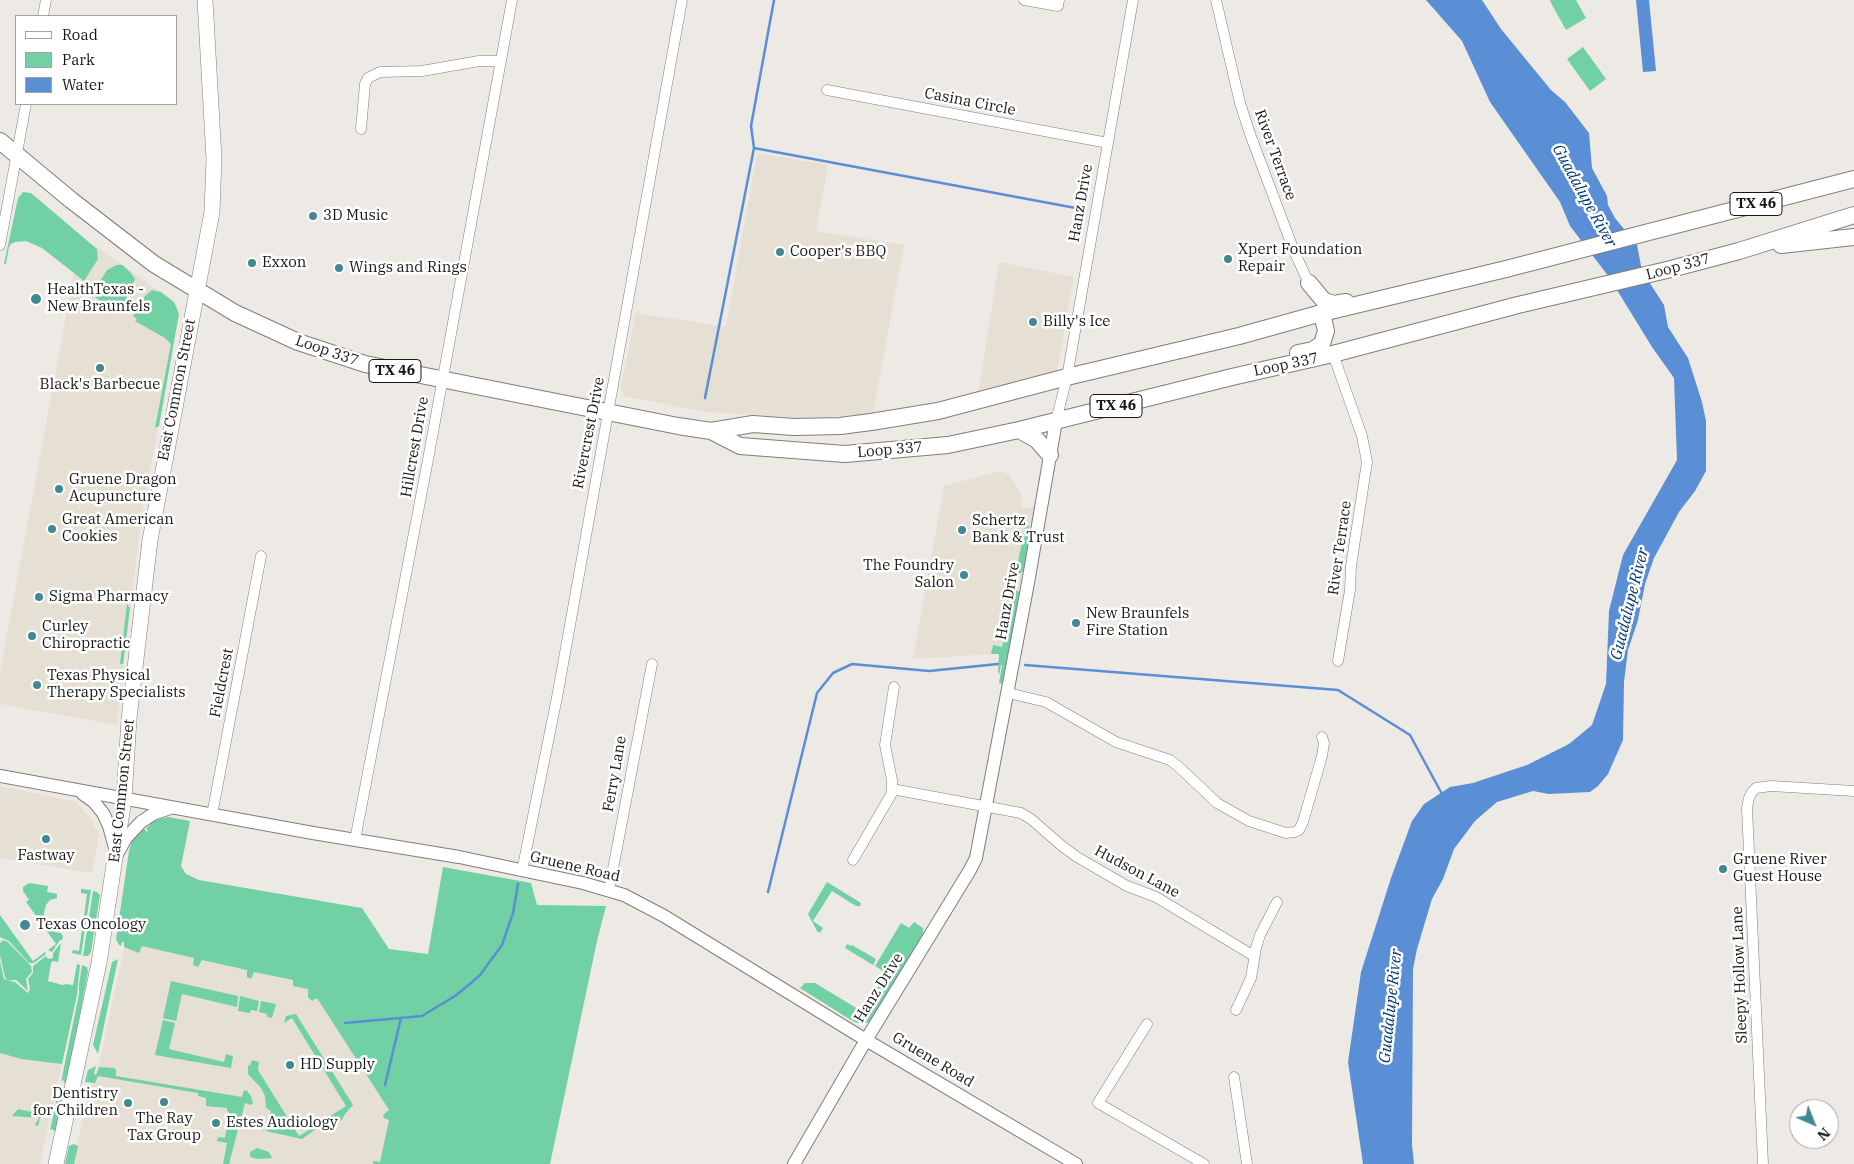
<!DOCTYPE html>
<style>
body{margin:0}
#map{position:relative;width:1854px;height:1164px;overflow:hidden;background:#edeae5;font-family:"IBM Plex Serif",serif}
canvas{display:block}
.legend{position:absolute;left:15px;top:15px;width:162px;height:90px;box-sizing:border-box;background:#fff;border:1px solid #a3a2a2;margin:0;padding:6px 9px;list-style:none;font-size:15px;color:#191716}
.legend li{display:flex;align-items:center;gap:10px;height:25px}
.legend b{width:25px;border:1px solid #a3a2a2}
.north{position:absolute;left:1789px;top:1099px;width:50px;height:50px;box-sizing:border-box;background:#fff;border:1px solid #a3a2a2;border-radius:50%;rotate:136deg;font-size:14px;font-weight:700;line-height:20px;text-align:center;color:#191716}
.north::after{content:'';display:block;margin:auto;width:18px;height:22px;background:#418892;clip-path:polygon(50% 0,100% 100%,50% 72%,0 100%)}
</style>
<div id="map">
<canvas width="1854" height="1164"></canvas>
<ul class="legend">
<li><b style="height:6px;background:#fff"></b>Road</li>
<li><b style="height:14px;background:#71d1a4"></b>Park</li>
<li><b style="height:14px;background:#5a8fd5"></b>Water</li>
</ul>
<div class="north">N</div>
</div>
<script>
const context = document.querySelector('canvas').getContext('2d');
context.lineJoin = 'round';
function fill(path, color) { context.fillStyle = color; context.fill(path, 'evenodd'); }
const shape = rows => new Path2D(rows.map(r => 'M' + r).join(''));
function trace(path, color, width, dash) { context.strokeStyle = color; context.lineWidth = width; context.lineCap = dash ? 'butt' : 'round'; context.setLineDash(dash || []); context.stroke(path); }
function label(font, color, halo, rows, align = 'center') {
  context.font = font + ' "IBM Plex Serif",serif'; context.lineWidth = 5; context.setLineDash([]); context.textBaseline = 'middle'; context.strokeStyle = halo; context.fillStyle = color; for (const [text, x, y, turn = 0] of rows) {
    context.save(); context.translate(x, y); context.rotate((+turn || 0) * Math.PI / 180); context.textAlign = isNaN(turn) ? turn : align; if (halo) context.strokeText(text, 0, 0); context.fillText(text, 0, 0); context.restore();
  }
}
fill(shape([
 [757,153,828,165,816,231,904,245,873,414,803,418,705,412,624,396,621,386,636,313,726,327],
 [95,245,170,299,177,305,179,314,141,519,117,725,0,704,0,672,74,273],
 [999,262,1074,277,1058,366,1053,375,978,394],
 [999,471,1008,474,1019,489,1021,495,1022,507,1031,508,1036,503,1009,653,913,659,944,486],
 [0,786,76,802,91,819,99,835,92,873,0,858],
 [126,939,306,979,394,1119,384,1164,73,1164,93,1074,97,1073],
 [0,1053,21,1059,62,1064,40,1164,0,1164]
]), '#e6dfd3');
fill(shape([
 [1551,0,1576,0,1586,18,1566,30,1550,1],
 [1583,47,1606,79,1590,91,1567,59],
 [23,192,31,193,97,249,98,259,84,281,42,248,26,241,15,242,11,244,9,247,6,264,4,264,18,198],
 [117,265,122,265,130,272,135,279,124,304,118,312,96,298,93,292,107,270],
 [152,290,161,292,174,302,179,314,159,426,155,428,171,344,165,338,135,321,137,319,133,316,145,296],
 [1026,522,1031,531,1024,567,1022,572,1017,575,1019,563,1018,562],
 [1014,588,1019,592,1019,597,1004,684,999,683,1002,665,1001,665,999,675,998,672,999,654,991,654,993,645,1002,647],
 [127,604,130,608,123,664,120,664],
 [168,817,190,821,181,866,186,874,199,880,362,908,389,949,428,954,443,867,531,883,537,905,606,906,597,941,550,1164,373,1164,373,1161,380,1162,389,1120,384,1118,383,1115,389,1110,317,998,312,1001,308,997,308,989,293,986,293,980,254,972,251,979,247,977,247,970,202,960,198,967,193,965,194,958,142,946,139,953,124,947,124,942,122,942,121,946,119,945,116,939,129,851,133,837,142,826,147,832,148,831,146,828,150,825,148,822],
 [827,882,861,903,860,906,856,906,832,891,813,921,823,928,820,933,817,931,808,914],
 [29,883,48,886,47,892,57,894,57,898,50,900,46,905,44,913,45,921,42,924,26,902,29,900,23,891,23,887],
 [81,889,91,890,81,955,72,953,73,950,79,951,87,894,81,893],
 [93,891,97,892,100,895,91,952,88,956,83,956],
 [0,915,33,961,45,952,46,954,34,963,29,963,9,941,0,937],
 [914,922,923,928,923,935,869,1022,862,1024,854,1022,800,988,805,983,815,983,863,1012,886,973,875,966,901,923,909,928],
 [49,927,56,932,61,933,63,936,62,940,60,940,52,952,48,950,56,944,46,930],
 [3,940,8,942,31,966,32,972,26,979,28,991,16,980,7,980,5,977,0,956,0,943],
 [61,943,58,962,53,961,51,963,48,981,63,985,66,984,73,985,77,964,80,965,77,995,62,1064,21,1059,0,1053,0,961,4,979,15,982,28,993,30,989,28,979,33,973,33,966,46,956,48,959,53,958,53,953],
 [847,944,851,946,852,945,876,959,873,965,845,948],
 [118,959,98,1054,93,1045,112,962],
 [82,965,87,967,88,972,67,1082,64,1083,63,1079,61,1082,79,994,79,985],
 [171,981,238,996,237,1007,182,994,176,1021,163,1018],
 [240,996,259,1001,257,1011,251,1010,250,1013,238,1011],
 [261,1001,276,1004,272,1018,267,1017,267,1014,259,1012],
 [296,1014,353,1105,345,1114,341,1121,325,1122,324,1120,346,1106,292,1018,284,1023,286,1016],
 [163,1020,175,1023,169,1049,224,1062,226,1054,233,1056,231,1068,155,1055],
 [252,1060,259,1062,258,1070,299,1136,322,1122,323,1124,302,1139,266,1131,271,1111,266,1108,265,1096,261,1088,248,1074,248,1065,250,1066],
 [96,1066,94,1074,96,1075,99,1067,113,1068,116,1069,116,1076,242,1097,244,1090,247,1091,251,1096,253,1103,251,1105,245,1103,229,1164,223,1164,227,1143,217,1141,218,1137,225,1138,229,1112,227,1111,227,1108,206,1106,206,1098,198,1096,198,1093,98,1076,95,1083,85,1082,88,1070],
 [57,1098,58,1102,61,1100,62,1102,56,1131,54,1131,52,1129,50,1130],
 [18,1109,41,1114,38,1126,35,1125,39,1118,12,1116],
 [74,1144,78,1146,74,1164,65,1164,69,1146],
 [257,1148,269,1152,272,1158,258,1159,250,1157,250,1152]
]), '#71d1a4');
fill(shape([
 [1426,0,1482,0,1501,29,1551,90,1565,102,1589,133,1592,168,1607,196,1608,205,1615,218,1637,245,1642,271,1664,305,1668,327,1688,358,1702,402,1706,421,1706,471,1695,491,1679,512,1654,558,1645,584,1638,620,1628,650,1624,682,1623,740,1608,774,1598,786,1590,792,1549,794,1533,791,1497,802,1475,821,1454,849,1443,879,1432,899,1417,949,1413,969,1412,1144,1414,1164,1363,1164,1348,1062,1361,972,1391,878,1412,821,1424,804,1450,787,1473,783,1527,765,1569,744,1592,725,1606,684,1609,611,1623,555,1677,460,1674,378,1652,347,1609,277,1570,226,1560,202,1490,102,1462,41],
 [1636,0,1649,0,1656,71,1643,72]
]), '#5a8fd5');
trace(shape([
 [774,0,751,126,754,148,1081,209],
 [705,398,754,148],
 [1025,665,1338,690,1410,735,1442,794],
 [768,892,817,693,833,673,852,664,929,671,998,664],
 [345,1023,422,1016,455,996,471,983,480,975,502,945,513,913,518,884],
 [385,1085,401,1018]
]), '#5a8fd5', 2.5);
const minor = shape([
 [1024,0,1058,6,1059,0],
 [1216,0,1240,103,1250,134,1294,251,1311,288],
 [43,16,46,0],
 [827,90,1108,143],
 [361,129,365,84,368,78,380,72,422,71,479,61,501,61],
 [0,245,26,104],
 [1333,354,1362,436,1367,462,1351,566,1350,590,1338,661],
 [1056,421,1067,377,1133,0],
 [1008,693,1046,702,1116,742,1170,760,1179,767,1217,803,1249,821,1286,833,1295,832,1299,830,1303,822,1322,756,1324,743,1322,737],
 [892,789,1021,813,1031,819,1062,846,1077,857,1127,886,1156,897,1254,956],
 [212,815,261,556],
 [355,840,427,465,512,0],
 [853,860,892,793,892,780,885,745,894,687],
 [522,871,558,692,682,0],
 [609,890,652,664],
 [1236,1010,1251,978,1256,948,1260,935,1277,902],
 [1147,1024,1098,1103,1204,1164],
 [1234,1077,1247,1164],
 [1763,1164,1747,808,1749,798,1752,792,1756,788,1771,786,1854,791]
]);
const tertiary = shape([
 [0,776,313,833,459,857,583,883,624,895,664,916,866,1040,1076,1164],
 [83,794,94,802,103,813,109,826,115,848],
 [117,854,126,838,141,822,153,814,170,808],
 [794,1164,866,1040,970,870,976,858,1028,583,1056,421]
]);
const secondary = shape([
 [56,1164,99,963,124,799,129,719,150,540,212,212,214,159,205,0]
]);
const primary = shape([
 [0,141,71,200,154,264,235,313,298,342,365,364,678,426,711,431,753,424,794,427,840,426,871,422,938,411,1067,377,1239,336,1318,314,1506,269,1854,179],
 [1781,245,1854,237],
 [1309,283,1324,301,1334,304,1346,302],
 [1298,353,1313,350,1322,344,1326,331,1322,313],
 [1019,430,1037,440,1050,455],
 [711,431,740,446,845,454,948,445,1019,430,1232,377,1333,354,1518,305,1671,269,1739,251,1854,215]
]);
trace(minor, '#817e79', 11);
trace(tertiary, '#817e79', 14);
trace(secondary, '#817e79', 16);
trace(primary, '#817e79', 18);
trace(minor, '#fff', 10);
trace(tertiary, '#fff', 12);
trace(secondary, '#fff', 15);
trace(primary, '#fff', 16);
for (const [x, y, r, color] of [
 [313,216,5,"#418892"],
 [780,252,5,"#418892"],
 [1228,259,5,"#418892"],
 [252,263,5,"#418892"],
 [339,268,5,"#418892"],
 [36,299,6,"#418892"],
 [1033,322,5,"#418892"],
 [100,368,5,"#418892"],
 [59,489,5,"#418892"],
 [52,529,5,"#418892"],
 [962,530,5,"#418892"],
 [964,575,5,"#418892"],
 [39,597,5,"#418892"],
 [1076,623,5,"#418892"],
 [32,636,5,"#418892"],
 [37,685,5,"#418892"],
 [46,839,5,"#418892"],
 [1723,869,5,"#418892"],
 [25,925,6,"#418892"],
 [290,1065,5,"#418892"],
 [164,1102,5,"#418892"],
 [128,1103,5,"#418892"],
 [216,1123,5,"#418892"]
]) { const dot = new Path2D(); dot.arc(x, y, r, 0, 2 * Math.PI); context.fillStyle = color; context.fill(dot); trace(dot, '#fff', 2); }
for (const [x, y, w] of [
 [1756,204,52],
 [395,371,52],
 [1116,406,52]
]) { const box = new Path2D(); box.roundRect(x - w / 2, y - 11.5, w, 23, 4); context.fillStyle = '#fff'; context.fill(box); trace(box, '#191716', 1); }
label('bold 14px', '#191716', null, [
 ["TX 46",1756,204],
 ["TX 46",395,371],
 ["TX 46",1116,406]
]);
label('15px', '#191716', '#fff', [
 ["Casina Circle",970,102,11],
 ["River Terrace",1275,155,70],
 ["Hanz Drive",1081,203,-80],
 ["Loop 337",1678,267,-15],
 ["Loop 337",327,351,19],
 ["Loop 337",1286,365,-12],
 ["East Common Street",177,390,-79],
 ["Rivercrest Drive",589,433,-79],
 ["Hillcrest Drive",415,447,-80],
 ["Loop 337",890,450,-5],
 ["River Terrace",1340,548,-82],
 ["Hanz Drive",1008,601,-80],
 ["Fieldcrest",222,683,-79],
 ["Ferry Lane",615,774,-80],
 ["East Common Street",122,791,-84],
 ["Gruene Road",575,867,13],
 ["Hudson Lane",1137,872,28],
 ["Sleepy Hollow Lane",1740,975,-92],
 ["Hanz Drive",879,988,-58],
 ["Gruene Road",933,1060,31]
]);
label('15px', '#191716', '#fff', [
 ["3D Music",323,216],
 ["Xpert Foundation",1238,250],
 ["Repair",1238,267],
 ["Cooper's BBQ",790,252],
 ["Exxon",262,263],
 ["Wings and Rings",349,268],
 ["HealthTexas -",47,290],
 ["New Braunfels",47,307],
 ["Billy's Ice",1043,322],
 ["Black's Barbecue",100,385,"center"],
 ["Gruene Dragon",69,480],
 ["Acupuncture",69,497],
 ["Great American",62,520],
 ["Cookies",62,537],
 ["Schertz",972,521],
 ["Bank & Trust",972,538],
 ["The Foundry",954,566,"right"],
 ["Salon",954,583,"right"],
 ["Sigma Pharmacy",49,597],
 ["New Braunfels",1086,614],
 ["Fire Station",1086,631],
 ["Curley",42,627],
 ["Chiropractic",42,644],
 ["Texas Physical",47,676],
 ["Therapy Specialists",47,693],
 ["Fastway",46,856,"center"],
 ["Gruene River",1733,860],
 ["Guest House",1733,877],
 ["Texas Oncology",36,925],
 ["HD Supply",300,1065],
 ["Dentistry",118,1094,"right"],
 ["for Children",118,1111,"right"],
 ["The Ray",164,1119,"center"],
 ["Tax Group",164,1136,"center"],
 ["Estes Audiology",226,1123]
], 'left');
label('italic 16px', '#003776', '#fff', [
 ["Guadalupe River",1584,196,61],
 ["Guadalupe River",1630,604,-76],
 ["Guadalupe River",1391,1006,-84]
]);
</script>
